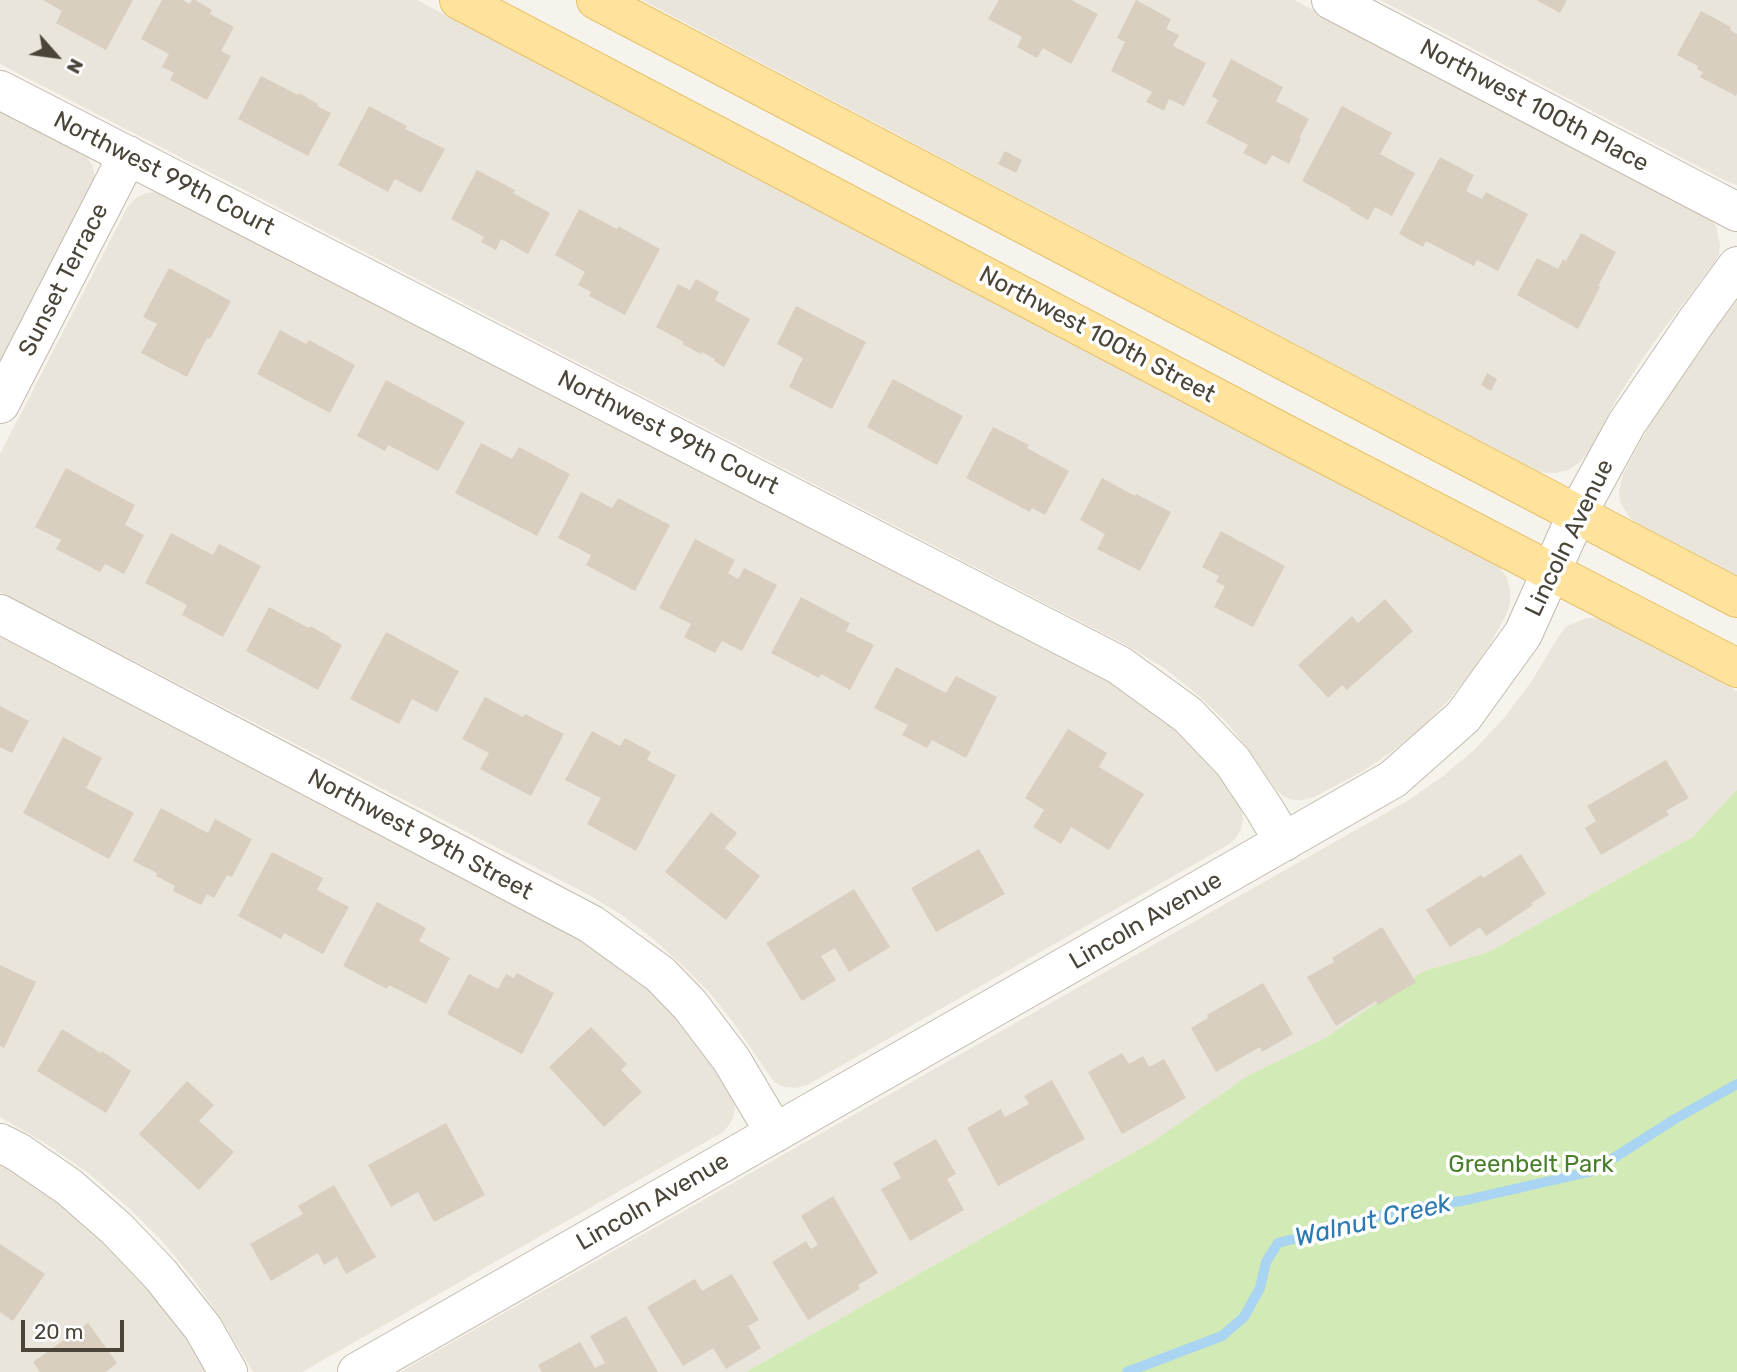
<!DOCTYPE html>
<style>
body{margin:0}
#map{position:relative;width:1737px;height:1372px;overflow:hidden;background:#f6f3ec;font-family:Rubik,sans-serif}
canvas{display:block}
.north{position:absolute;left:21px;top:21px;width:70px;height:70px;-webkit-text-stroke:5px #fff;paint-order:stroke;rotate:118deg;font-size:19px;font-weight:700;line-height:28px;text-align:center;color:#4b4439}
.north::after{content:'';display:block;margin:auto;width:24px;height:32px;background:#4b4439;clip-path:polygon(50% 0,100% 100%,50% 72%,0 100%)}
.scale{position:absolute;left:21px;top:1320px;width:103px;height:32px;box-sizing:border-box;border:4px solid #4b4439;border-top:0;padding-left:9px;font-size:21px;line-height:24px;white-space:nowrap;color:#4b4439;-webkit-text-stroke:5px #fff;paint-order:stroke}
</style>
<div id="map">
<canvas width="1737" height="1372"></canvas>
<div class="north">N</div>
<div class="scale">20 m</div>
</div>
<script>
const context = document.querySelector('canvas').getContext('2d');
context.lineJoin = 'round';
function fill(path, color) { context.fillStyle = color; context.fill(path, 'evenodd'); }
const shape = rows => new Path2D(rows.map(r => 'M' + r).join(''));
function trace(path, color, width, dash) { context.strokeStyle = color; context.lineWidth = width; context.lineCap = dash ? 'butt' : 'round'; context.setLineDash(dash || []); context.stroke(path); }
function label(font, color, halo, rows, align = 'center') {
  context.font = font + ' Rubik,sans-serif'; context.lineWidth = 7; context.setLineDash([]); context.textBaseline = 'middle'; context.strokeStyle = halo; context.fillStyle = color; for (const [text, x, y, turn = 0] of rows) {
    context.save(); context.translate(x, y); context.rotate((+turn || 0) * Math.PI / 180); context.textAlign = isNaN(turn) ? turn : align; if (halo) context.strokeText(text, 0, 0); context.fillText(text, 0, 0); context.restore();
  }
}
fill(shape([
 [0,0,417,0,1500,567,1507,578,1510,590,1510,603,1506,615,1489,646,1469,675,1446,703,1421,728,1394,750,1365,770,1314,797,1304,800,1293,800,1283,796,1275,788,1254,757,1228,724,1198,695,1164,668,1128,646,0,64],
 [642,0,1294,0,1701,213,1709,218,1716,226,1720,245,1719,255,1714,263,1660,334,1637,367,1616,400,1589,451,1580,462,1568,470,1557,473,1546,473,1535,470],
 [1380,0,1737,0,1737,185,1726,181],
 [0,109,81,151,88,158,93,167,95,178,93,189,0,369],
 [156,192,166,194,1103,678,1131,694,1182,734,1204,757,1224,782,1241,809,1243,819,1241,829,1236,838,1228,845,807,1085,796,1088,784,1087,774,1082,733,1022,709,992,682,965,653,939,623,916,591,896,0,592,0,454,128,206,136,198,146,193],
 [1737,301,1737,576,1638,524,1630,518,1625,510,1620,501,1619,492,1623,474,1655,415,1702,345],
 [1587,618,1597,618,1606,621,1737,691,1737,817,1711,827,746,1372,400,1372,1407,801,1442,777,1474,750,1504,718,1531,682,1560,634,1567,626],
 [0,636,586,939,652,989,705,1051,734,1099,735,1108,733,1117,729,1125,723,1132,302,1372,253,1372,222,1320,194,1280,163,1242,129,1208,88,1173,45,1143,0,1117],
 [0,1162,84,1221,158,1298,189,1342,206,1372,0,1372]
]), '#eae5da');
fill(shape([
 [1737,790,1737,1372,746,1372,1154,1141,1248,1076,1324,1039,1422,972,1489,952,1693,837]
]), '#d2eab5');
trace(shape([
 [1127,1372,1222,1336,1244,1317,1260,1288,1266,1262,1278,1243,1352,1224,1399,1210,1462,1201,1593,1171,1675,1119,1737,1084]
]), '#a9d4f2', 10);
fill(shape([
 [43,0,133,0,106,50,56,23,62,11],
 [162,0,183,0,190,4,192,0,195,0,212,10,210,14,234,27,221,51,231,56,207,100,170,80,174,73,162,67,169,54,141,39],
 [999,0,1071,0,1098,14,1071,64,1043,48,1037,58,1017,47,1022,37,988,19],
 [1136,0,1171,19,1166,29,1179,35,1173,46,1206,63,1184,106,1169,99,1164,111,1146,102,1152,92,1111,71,1125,42,1117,38],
 [1536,0,1567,0,1560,13],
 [1701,11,1731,27,1730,30,1737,34,1737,93,1736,96,1700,77,1703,72,1697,69,1698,66,1677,55],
 [1231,59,1283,87,1276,101,1309,119,1299,138,1301,139,1289,164,1272,155,1266,165,1243,153,1248,145,1206,123,1218,100,1212,96],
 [261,76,298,95,299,93,318,104,317,106,331,113,308,156,238,119],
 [369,106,407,126,405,129,445,149,421,193,395,179,388,192,338,165],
 [1342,106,1392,133,1380,154,1415,173,1392,216,1375,207,1368,220,1350,210,1351,208,1302,181],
 [1005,151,1022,160,1016,173,998,164],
 [1440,157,1474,175,1466,191,1482,199,1486,192,1528,214,1498,271,1477,260,1474,266,1426,241,1423,247,1399,234],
 [477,170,515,190,513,193,550,213,528,254,501,239,496,250,481,242,484,237,451,219],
 [579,209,617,229,618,226,660,249,625,315,589,296,591,292,578,285,585,272,555,255],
 [1581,233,1616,252,1598,286,1600,287,1578,329,1517,295,1537,258,1558,269,1563,259,1566,261],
 [169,268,231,301,210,339,207,338,187,377,141,353,157,324,143,317],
 [696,279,719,292,715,300,750,319,724,367,714,361,715,359,702,352,701,354,682,344,684,342,656,327,678,284,690,290],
 [796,306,866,342,832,409,789,387,803,358,777,344],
 [280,330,306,344,309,340,355,365,330,413,257,374],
 [1487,373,1497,379,1491,391,1481,385],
 [893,379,963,416,937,465,867,427],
 [386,380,465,422,438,471,388,445,385,451,357,436],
 [993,427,1029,445,1027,448,1069,471,1045,515,1032,508,1030,512,966,478],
 [481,443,512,459,519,447,570,474,537,536,455,493],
 [66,468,135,505,125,525,144,535,124,574,105,564,100,572,56,549,61,540,35,527],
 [1102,478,1135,496,1136,494,1171,512,1140,571,1097,549,1105,534,1080,520],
 [581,492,612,508,618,498,670,525,635,591,586,565,591,555,558,538],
 [1221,531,1285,566,1253,627,1214,607,1225,586,1216,582,1219,576,1202,567],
 [171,533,213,555,219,544,261,566,223,637,182,615,187,605,145,583],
 [695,539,735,560,728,573,738,579,744,568,777,585,742,651,722,641,715,653,684,637,691,624,659,608],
 [801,597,850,623,846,631,874,645,850,690,821,674,819,678,771,653],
 [1385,599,1413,631,1347,690,1342,685,1328,698,1298,665,1352,616,1358,623],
 [269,607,309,628,310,626,330,637,329,638,342,645,318,690,246,651],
 [386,632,459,671,437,712,412,699,399,724,350,699],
 [896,667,946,693,956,676,997,697,966,758,932,740,927,748,902,735,908,725,874,708],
 [485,697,523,717,525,714,564,734,531,796,480,769,489,753,462,739],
 [0,706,29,721,12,753,0,747],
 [1068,729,1107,753,1099,767,1144,794,1109,850,1071,827,1061,844,1033,827,1044,810,1025,798],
 [592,731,620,746,625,738,651,752,647,760,676,775,636,851,587,824,601,798,565,780],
 [63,737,102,758,86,788,134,813,109,859,23,813],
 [1666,760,1689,798,1666,811,1669,815,1601,855,1585,828,1596,821,1587,806],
 [161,808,208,833,215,819,252,839,232,877,227,875,214,898,207,894,201,905,173,891,175,886,156,876,157,873,133,861],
 [711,812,737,833,725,848,760,876,726,920,665,872],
 [979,849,1005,894,936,932,911,888],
 [272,852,323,878,317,890,349,907,323,954,284,933,281,939,238,916],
 [1521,854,1546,894,1531,903,1533,905,1486,936,1480,927,1450,947,1426,910,1481,875,1483,878],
 [854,889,890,947,849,972,835,948,821,956,836,980,802,1001,766,943],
 [377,902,426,928,419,941,450,958,426,1004,389,985,387,989,343,966],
 [1382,927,1416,982,1378,1005,1376,1001,1336,1026,1307,977,1334,962,1332,958],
 [0,965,36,982,4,1048,0,1046],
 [517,973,554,993,522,1054,447,1014,469,974,498,989,506,974,514,978],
 [1263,983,1293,1034,1262,1052,1260,1047,1216,1072,1191,1028,1208,1018,1207,1015],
 [591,1027,627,1064,621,1070,642,1092,604,1127,549,1067],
 [62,1029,101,1053,102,1051,131,1071,106,1113,37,1071],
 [1122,1053,1129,1064,1143,1056,1149,1067,1164,1059,1186,1098,1122,1134,1088,1072],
 [1052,1080,1085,1139,998,1186,967,1128,1001,1109,1005,1117,1029,1104,1024,1096],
 [187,1081,214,1105,199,1121,234,1152,199,1190,139,1134],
 [446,1123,485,1195,434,1222,418,1192,391,1207,368,1165],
 [936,1139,956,1174,947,1179,964,1210,910,1241,881,1189,901,1178,893,1163],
 [334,1185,376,1257,346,1274,337,1257,324,1265,318,1253,271,1281,250,1244,303,1214,298,1206],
 [833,1196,878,1273,858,1285,860,1289,808,1320,772,1262,806,1241,811,1249,818,1245,801,1216],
 [0,1244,45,1274,13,1321,0,1312],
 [732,1274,759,1320,748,1326,761,1348,726,1369,713,1348,683,1366,647,1307,695,1279,702,1291],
 [626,1316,658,1372,542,1372,538,1365,580,1342,595,1368,605,1363,590,1336],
 [88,1323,117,1363,106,1372,40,1372,33,1362]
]), '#d8cfc1');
const minor = shape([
 [1331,0,1737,212],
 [0,90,1119,665,1188,715,1233,762,1265,810,1284,842],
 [0,404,128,155],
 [0,614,591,924,660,974,690,1005,731,1059,775,1133],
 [0,1143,18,1152,69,1187,117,1229,160,1274,203,1328,228,1372],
 [357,1372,1393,779,1463,717,1523,634,1577,514,1627,423,1698,319,1737,266]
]);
const major = shape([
 [459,0,1297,440,1737,668],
 [596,0,1737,598]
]);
trace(minor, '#c2bbae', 40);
trace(major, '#e6c16a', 40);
trace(minor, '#fff', 38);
trace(major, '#ffe39c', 38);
label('24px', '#4b4439', '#fff', [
 ["Northwest 100th Place",1534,106,28],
 ["Northwest 99th Court",164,174,27],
 ["Sunset Terrace",64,280,-63],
 ["Northwest 100th Street",1097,335,28],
 ["Northwest 99th Court",668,433,27],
 ["Lincoln Avenue",1570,538,-64],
 ["Northwest 99th Street",420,835,28],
 ["Lincoln Avenue",1146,921,-30],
 ["Lincoln Avenue",653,1202,-30]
]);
label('24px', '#4a7f2a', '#fff', [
 ["Greenbelt Park",1531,1165]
]);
label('italic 26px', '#2e7ab2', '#fff', [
 ["Walnut Creek",1373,1221,-13]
]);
</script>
